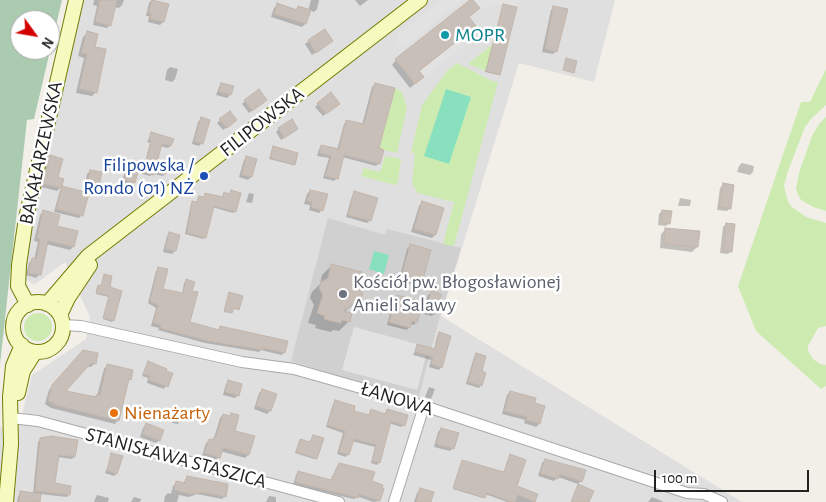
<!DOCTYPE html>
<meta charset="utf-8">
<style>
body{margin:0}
#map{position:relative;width:826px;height:502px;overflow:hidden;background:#f2efe9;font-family:"Alegreya Sans",sans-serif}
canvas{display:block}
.north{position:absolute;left:10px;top:10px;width:50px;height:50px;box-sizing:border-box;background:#fff;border:1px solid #a7a7a7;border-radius:50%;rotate:122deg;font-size:14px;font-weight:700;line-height:20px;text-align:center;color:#222}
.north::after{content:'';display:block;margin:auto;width:18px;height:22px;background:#d40000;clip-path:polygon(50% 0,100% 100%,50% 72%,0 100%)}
.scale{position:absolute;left:654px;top:470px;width:155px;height:22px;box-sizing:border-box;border:2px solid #222;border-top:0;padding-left:6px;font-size:15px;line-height:18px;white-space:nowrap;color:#222;-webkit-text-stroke:4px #fff;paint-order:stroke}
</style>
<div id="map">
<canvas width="826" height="502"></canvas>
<div class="north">N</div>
<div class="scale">100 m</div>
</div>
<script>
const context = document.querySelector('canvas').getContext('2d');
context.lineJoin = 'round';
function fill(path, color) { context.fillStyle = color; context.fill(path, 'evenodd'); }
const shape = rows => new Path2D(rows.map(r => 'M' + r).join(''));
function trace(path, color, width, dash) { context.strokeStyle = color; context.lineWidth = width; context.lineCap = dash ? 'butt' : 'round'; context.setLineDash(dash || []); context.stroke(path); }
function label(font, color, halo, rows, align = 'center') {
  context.font = font + ' "Alegreya Sans",sans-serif'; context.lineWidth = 5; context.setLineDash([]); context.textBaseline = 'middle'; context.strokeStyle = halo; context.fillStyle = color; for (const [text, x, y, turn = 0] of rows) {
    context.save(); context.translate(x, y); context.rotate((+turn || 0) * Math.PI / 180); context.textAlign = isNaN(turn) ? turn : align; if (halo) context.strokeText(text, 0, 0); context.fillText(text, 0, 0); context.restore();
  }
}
fill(shape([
 [82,0,615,0,594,82,519,63,441,316,742,502,0,502,0,427,18,431,32,375,86,339,90,317,65,262,34,285,24,277,40,174,54,131,74,30]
]), '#e0dfdf');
fill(shape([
 [328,218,385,235,387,229,461,248,440,316,418,400,291,361]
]), '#d0d0d0');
fill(shape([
 [493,44,486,71,468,64],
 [457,63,492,81,498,82,454,246,443,244,454,202,418,193,412,184,415,153,411,153,422,105,447,71],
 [826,69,826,105,811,119,805,127,788,171,784,186,788,202,792,207,806,217,826,223,826,326,818,328,808,346,808,351,813,359,820,364,826,365,826,386,821,389,756,331,738,286,801,102,810,102],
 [395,88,402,92,407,107,397,153,379,149],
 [826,117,826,211,813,207,801,200,797,192,796,188,799,173,812,136,819,124],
 [385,156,401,159,398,182,395,185,361,176,364,168,380,172],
 '24 327a14 14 0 1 1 28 0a14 14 0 1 1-28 0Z'
]), '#cdebb0');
fill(shape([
 [0,0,62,0,34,119,27,120,0,364],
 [20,20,50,20,50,50,20,50]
]), '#aacbaf');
fill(shape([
 [446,89,471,97,449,164,424,156],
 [374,251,389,255,384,274,369,269]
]), '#88e0be');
fill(shape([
 [441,0,463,0,402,48,398,44,399,33],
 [473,0,519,0,517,7,503,4,480,8],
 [476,26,480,33,424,77,419,71],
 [354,327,417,344,415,352,426,356,417,390,342,370]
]), '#e2e2e2');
fill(shape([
 [94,0,124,0,122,5,119,8,115,7,110,25,107,28,93,25,97,6,93,5],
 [152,0,168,4,163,22,160,25,148,22,149,16,146,16,149,3],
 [311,0,319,0,317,9,314,12,309,10,305,24,302,27,271,17,274,8,278,5,296,11,298,8,308,11],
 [355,0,368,0,360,6],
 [504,5,499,74,498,75,485,72],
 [554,7,556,51,553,54,542,52,551,10],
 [468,17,475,26,418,72,417,82,410,88,392,65,396,60],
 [324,30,331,41,312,55,305,44],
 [87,33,93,48,96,92,92,96,76,93,84,58,78,56,83,37],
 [170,67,178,69,175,79,172,82,165,80,167,70],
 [222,84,230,95,227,98,216,95,219,87],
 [375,84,379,163,376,166,342,157,337,178,334,181,323,178,329,158,317,156,319,149,322,146,337,150,344,124,347,121,362,125,372,87],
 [245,101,263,103,249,113,242,104],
 [318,104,335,106,323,116,315,107],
 [201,119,202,143,199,146,192,144,198,122],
 [220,120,233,123,223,130,217,123],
 [279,129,294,132,281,140,276,132],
 [151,134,170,146,168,148,160,146,156,163,165,174,163,176,153,174,150,176,142,174,150,143,147,142],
 [273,148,294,164,293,165,269,159],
 [51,157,60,188,57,191,41,187,48,160],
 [247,157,251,177,248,180,239,177,244,160],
 [742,163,754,166,753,172,750,175,737,172,739,166],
 [128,167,134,182,131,185,122,182,125,170],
 [90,171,97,192,94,195,88,194,82,215,79,218,54,212,60,190,63,187,84,193,87,174],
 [723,185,730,208,727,211,717,210,720,188],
 [310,191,322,210,319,213,309,210,310,205,304,204,307,194],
 [231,192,235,211,233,213,212,207,205,237,203,239,185,234,191,204,193,202,196,203,199,197,203,198,205,195,222,198,225,194,229,195],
 [249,193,254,194,252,203,246,202],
 [355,193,370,220,367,223,346,217,352,196],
 [680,198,691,200,690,206,678,206],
 [422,202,435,235,432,238,411,232,419,206],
 [662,211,669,223,666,226,658,225,659,214],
 [43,212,73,247,70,250,46,244,39,275,36,278,26,275,29,263,32,260,34,260,38,242,34,241,40,215],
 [726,224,731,251,728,254,720,253,723,227],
 [666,229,697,247,692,252,660,248,661,234],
 [170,233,175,251,172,254,163,252,167,236],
 [410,246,429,251,421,283,418,286,399,281,407,249],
 [332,265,357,285,360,299,344,312,349,321,339,331,333,330,331,332,315,328,316,325,308,323,314,305,310,298,312,292,320,284,322,275],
 [158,269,161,290,182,294,184,283,187,281,191,292,189,323,218,330,220,328,284,353,281,355,261,350,259,352,205,343,158,330,159,328,151,326,156,308,148,303,156,271],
 [104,275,108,288,121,292,112,322,103,319,109,297,96,294,97,288,101,287],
 [431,293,435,313,432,316,419,313,416,322,414,325,410,324,407,330,387,325,394,299,397,296,426,304,428,295],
 [229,294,238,309,232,309,230,313,224,312],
 [440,334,441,367,439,370,429,367,431,360,413,355,417,346,434,350,437,336],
 [476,354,481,385,479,388,466,384,474,357],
 [80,355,95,363,91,367,86,366,64,391,94,398,97,396,104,369,107,365,130,379,127,382,118,420,115,424,51,408,45,404,49,390],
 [148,363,171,374,164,389,147,383,148,378,142,376],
 [229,381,238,395,235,398,223,395,226,384],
 [429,387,435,389,431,399,425,397],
 [262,390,275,395,270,411,267,414,254,409,259,393],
 [510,392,533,404,539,424,536,427,524,423,525,420,502,414,507,395],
 [335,402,352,412,368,416,371,410,384,415,387,410,403,425,401,427,389,423,379,462,377,465,371,463,375,447,352,441,346,457,337,454,343,433,326,427,333,404],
 [182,413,178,424,172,423,176,414],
 [223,415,233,432,253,437,248,455,245,458,220,451,219,457,216,460,202,456,206,443,214,438,220,418],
 [146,425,159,440,156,443,140,437,143,428],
 [441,429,453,448,450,451,434,447,438,432],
 [41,439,74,457,72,459,57,457,53,485,69,494,67,497,40,494,39,502,17,502,18,496,21,493,33,494,38,442],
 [300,440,316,458,314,459,295,453],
 [112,455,116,474,114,476,105,473],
 [509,457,515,487,536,495,534,502,507,502,485,494,483,498,453,489,462,461,503,474],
 [545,460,584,471,581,481,578,484,558,477,554,481,538,476,542,463],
 [339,464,371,482,379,501,373,502,357,496,354,499,293,485,296,475,299,473,330,481],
 [187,477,225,496,222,499,197,494,189,497,179,495,177,502,164,502,165,496,168,493,171,494,173,486,176,483,183,484],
 [420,490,430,502,414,502,417,493],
 [97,495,109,498,108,502,94,502],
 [269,496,276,497,276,502,266,502],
 [134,497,141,499,140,502,131,502],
 [652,497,664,502,648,502]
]), '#0003');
const building = shape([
 [100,0,117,0,111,26,95,22,100,0],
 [152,0,169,4,164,22,150,19,151,13,148,13,152,0],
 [470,0,473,0,480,8,469,17,476,26,419,71,424,77,415,84,395,59,470,0],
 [277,3,297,10,298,6,311,10,306,24,274,14,277,3],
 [503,4,517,7,500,75,486,71,503,4],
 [553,6,568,9,557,52,545,49,553,6],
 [325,29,333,41,316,53,308,40,325,29],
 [87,31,98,34,95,47,106,49,97,93,79,89,87,54,81,53,87,31],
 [566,58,577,61,574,73,563,70,566,58],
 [221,83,234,86,231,95,219,92,221,83],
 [375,83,395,88,379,148,384,150,380,164,344,155,338,179,325,176,331,156,319,153,321,145,339,149,346,120,364,124,375,83],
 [259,89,267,100,252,111,244,100,259,89],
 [331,92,340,104,326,114,317,103,331,92],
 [230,111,237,120,227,128,219,119,230,111],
 [201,117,210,120,203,144,194,141,201,117],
 [292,119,298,129,284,138,278,128,292,119],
 [151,132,174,139,171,146,162,144,157,162,168,165,166,174,155,172,154,175,143,172,151,141,149,140,151,132],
 [273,146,298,153,295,165,270,158,273,146],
 [50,155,63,159,58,177,64,179,61,188,43,184,50,155],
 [246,156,257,159,252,177,242,175,246,156],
 [128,165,139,168,135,183,124,180,128,165],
 [90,170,102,172,98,193,86,190,90,170],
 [723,183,734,185,731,209,719,207,723,183],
 [62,186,89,193,83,216,56,209,62,186],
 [231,190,241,193,236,212,214,206,206,238,187,233,192,201,197,202,199,196,204,197,205,193,223,197,224,192,230,194,231,190],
 [310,190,328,194,323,211,311,207,312,202,307,201,310,190],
 [354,191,378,198,371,221,348,215,354,191],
 [422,201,444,208,436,235,414,229,422,201],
 [43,210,60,215,57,226,78,231,74,247,48,241,41,275,28,273,32,258,36,259,38,251,40,239,37,238,43,210],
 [662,210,672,211,670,224,661,223,662,210],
 [726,223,735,224,732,252,723,251,726,223],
 [665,228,700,231,698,247,664,244,665,228],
 [169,232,180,235,176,251,165,249,169,232],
 [410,244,431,250,422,283,401,278,410,244],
 [331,264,362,272,358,285,363,293,361,299,343,311,352,313,350,322,342,320,341,323,331,321,324,319,325,316,317,313,323,295,319,288,321,282,328,278,331,264],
 [158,267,168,269,163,289,183,293,186,279,195,282,192,291,198,292,190,322,219,330,220,326,288,341,285,353,263,348,263,350,208,341,160,328,161,325,153,323,158,305,150,301,158,267],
 [104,274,112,276,110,287,122,291,114,321,103,318,109,296,96,293,98,285,101,286,104,274],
 [431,291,441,294,436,314,421,310,417,323,412,321,410,328,389,322,397,295,428,303,431,291],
 [229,292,243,296,239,310,234,308,232,313,224,311,229,292],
 [439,332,451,336,442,368,431,364,433,357,415,352,417,344,435,349,439,332],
 [83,350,98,353,96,364,91,363,66,391,96,397,96,395,100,395,107,364,133,370,131,380,129,379,119,421,55,405,51,402,48,401,52,385,83,350],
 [476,353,486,356,482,371,486,373,482,386,468,382,476,353],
 [148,361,167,369,166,371,173,373,168,387,149,380,150,376,143,374,148,361],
 [228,380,242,384,239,396,225,392,228,380],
 [262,389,277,394,271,411,256,406,262,389],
 [510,391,536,398,535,403,545,406,540,424,526,420,527,417,504,411,510,391],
 [335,400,355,406,354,411,369,415,371,409,385,414,387,409,408,415,405,426,391,421,380,463,372,461,376,445,354,439,349,455,339,452,345,431,327,425,335,400],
 [231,413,239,415,235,431,255,436,249,455,223,448,220,458,204,453,209,439,213,440,214,437,216,437,223,414,230,416,231,413],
 [146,423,164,430,160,441,142,434,146,423],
 [441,428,459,433,454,449,436,444,441,428],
 [313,435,324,438,317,459,296,452,300,439,310,442,313,435],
 [51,436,78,440,75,457,59,455,55,483,71,486,70,495,35,491,40,438,51,436],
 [111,453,123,456,117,474,107,471,111,453],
 [510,454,526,460,517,486,538,494,535,502,518,495,515,502,511,502,487,493,485,498,453,488,462,460,504,472,510,454],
 [545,459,586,470,582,482,560,474,558,479,540,473,545,459],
 [339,463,375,472,372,481,383,485,382,488,384,489,380,501,359,494,358,498,295,482,298,471,331,480,339,463],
 [187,476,228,484,226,497,200,492,200,494,193,493,193,495,174,490,176,481,185,483,187,476],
 [578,484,594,491,589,502,571,502,578,484],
 [420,488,434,492,431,502,416,502,420,488],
 [20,491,41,494,40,502,19,502,20,491]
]);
fill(building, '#c7bfb8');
trace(building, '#c4b6ab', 1);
const street = shape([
 [63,325,81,326,242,362,294,369,424,406,687,493,704,494,722,502],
 [11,418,38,421,339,502],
 [394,502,424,406]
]);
const secondary = shape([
 '13 327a25 25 0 1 1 50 0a25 25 0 1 1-50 0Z',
 [47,304,88,256,420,0],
 [28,305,18,286,19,265,26,218,76,0],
 [60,315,68,298,90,265],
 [18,393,23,371,35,352],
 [6,502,11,444,10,397,13,366,22,345]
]);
trace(street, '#a9a9a9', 12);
trace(secondary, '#707d05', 16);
trace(street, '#fff', 10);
trace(secondary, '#f7fabf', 14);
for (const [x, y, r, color] of [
 [445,35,5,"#0f9aa8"],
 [204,176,5,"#1a4fb4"],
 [343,294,5,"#6b7280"],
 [114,413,5,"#e8710a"]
]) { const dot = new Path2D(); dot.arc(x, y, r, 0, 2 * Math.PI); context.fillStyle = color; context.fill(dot); trace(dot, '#fff', 2); }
label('20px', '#0d838f', '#fff', [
 ["MOPR",455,35]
], 'left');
label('20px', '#222', '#fff', [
 ["FILIPOWSKA",262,122,-38],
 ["BAKAŁARZEWSKA",41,153,-78],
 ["ŁANOWA",397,399,17],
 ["STANISŁAWA STASZICA",176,458,15]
]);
label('20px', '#164399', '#fff', [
 ["Filipowska /",194,165],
 ["Rondo (01) NŻ",194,188]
], 'right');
label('20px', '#5b616d', '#fff', [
 ["Kościół pw. Błogosławionej",353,282],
 ["Anieli Salawy",353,305]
], 'left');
label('20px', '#c56008', '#fff', [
 ["Nienażarty",124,413]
], 'left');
</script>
